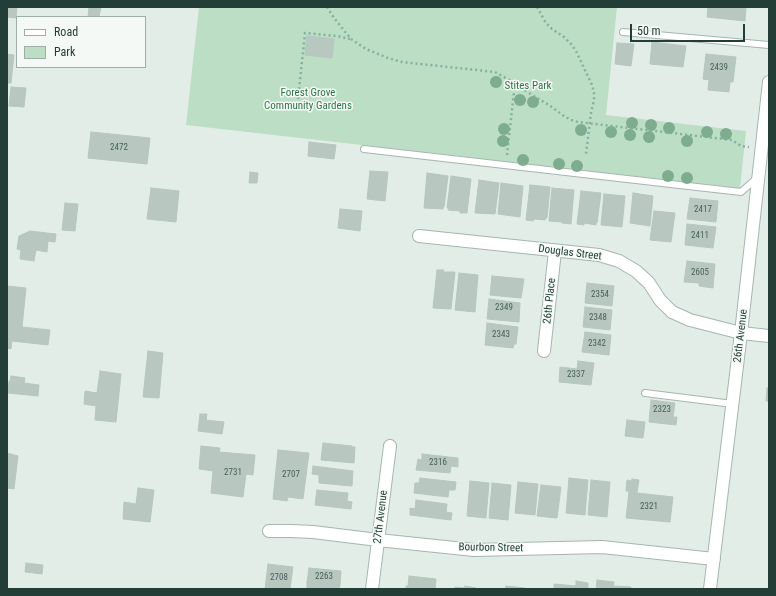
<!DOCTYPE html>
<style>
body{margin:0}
#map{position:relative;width:776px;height:596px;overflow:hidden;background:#e3ede8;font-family:"Roboto Condensed",sans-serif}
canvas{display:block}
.frame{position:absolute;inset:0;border:8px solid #223e36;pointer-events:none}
.legend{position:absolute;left:16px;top:16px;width:130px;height:52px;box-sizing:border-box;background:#f4f9f6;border:1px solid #a0aea9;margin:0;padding:5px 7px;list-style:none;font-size:12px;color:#223e36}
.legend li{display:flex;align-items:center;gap:8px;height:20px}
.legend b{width:20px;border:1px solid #a0aea9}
.scale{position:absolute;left:630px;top:24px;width:115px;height:18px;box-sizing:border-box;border:2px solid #223e36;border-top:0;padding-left:5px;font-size:12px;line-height:14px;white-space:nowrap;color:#223e36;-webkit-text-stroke:3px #f4f9f6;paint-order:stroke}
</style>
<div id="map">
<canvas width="776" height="596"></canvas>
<div class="frame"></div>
<ul class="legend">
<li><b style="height:5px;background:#fff"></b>Road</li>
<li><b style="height:11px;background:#bcdec4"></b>Park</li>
</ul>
<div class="scale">50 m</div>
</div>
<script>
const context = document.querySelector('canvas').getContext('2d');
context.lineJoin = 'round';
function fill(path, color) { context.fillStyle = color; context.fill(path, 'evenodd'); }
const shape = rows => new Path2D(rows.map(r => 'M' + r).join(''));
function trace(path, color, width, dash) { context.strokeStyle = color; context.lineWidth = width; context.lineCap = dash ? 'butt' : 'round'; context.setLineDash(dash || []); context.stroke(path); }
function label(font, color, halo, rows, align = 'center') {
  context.font = font + ' "Roboto Condensed",sans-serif'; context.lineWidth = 3; context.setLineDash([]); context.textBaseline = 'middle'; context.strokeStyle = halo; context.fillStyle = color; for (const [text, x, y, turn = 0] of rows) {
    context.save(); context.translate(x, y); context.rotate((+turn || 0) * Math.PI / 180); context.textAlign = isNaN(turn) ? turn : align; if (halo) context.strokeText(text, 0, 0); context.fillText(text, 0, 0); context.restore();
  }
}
fill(shape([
 [199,7,617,7,606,115,746,131,740,188,186,125]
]), '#bcdec4');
const building = shape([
 [7,7,17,7,16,18,7,17,7,7],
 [89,7,101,7,99,17,88,17,89,7],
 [708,7,746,7,745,21,707,17,708,7],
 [307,36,334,39,332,58,305,55,307,36],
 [652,42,686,46,683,67,650,64,652,42],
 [617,43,634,44,631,66,615,64,617,43],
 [7,54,14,55,11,83,7,83,7,54],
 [706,54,736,57,733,82,730,82,729,92,708,90,709,80,703,79,706,54],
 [11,87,26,88,24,107,9,106,11,87],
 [91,132,150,138,147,164,88,158,91,132],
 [309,142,336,145,334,159,308,156,309,142],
 [370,171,388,172,385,201,367,199,370,171],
 [250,172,258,173,257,183,249,183,250,172],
 [427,173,448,176,444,207,443,207,443,209,424,208,427,173],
 [451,176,471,179,467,213,460,213,460,211,448,210,449,208,447,208,451,176],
 [479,180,499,183,495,214,475,213,479,180],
 [501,183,523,186,520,217,498,214,501,183],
 [530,185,550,187,547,218,546,218,545,220,534,219,533,221,526,220,530,185],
 [151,188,179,191,176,222,147,219,151,188],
 [552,188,574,190,571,224,562,223,562,222,549,221,552,188],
 [581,191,601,193,597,223,596,223,596,225,584,223,584,225,577,224,581,191],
 [633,193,653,196,650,226,630,223,633,193],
 [604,194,625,196,622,227,601,225,604,194],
 [690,198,718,201,716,222,687,219,690,198],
 [65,203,78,204,75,231,62,230,65,203],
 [340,209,362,211,360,231,338,228,340,209],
 [654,211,675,213,671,242,650,240,654,211],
 [687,224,716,227,713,248,685,245,687,224],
 [30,231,56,234,55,242,48,241,47,252,36,250,34,261,20,259,21,250,17,249,19,236,30,231],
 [687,261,715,264,713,288,699,286,699,283,684,282,687,261],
 [437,270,444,270,443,272,455,272,451,309,433,308,437,270],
 [459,273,478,275,475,312,455,310,459,273],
 [492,276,524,279,521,298,490,295,492,276],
 [587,283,614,286,612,306,585,303,587,283],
 [7,286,26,288,22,327,50,330,48,345,12,341,11,349,7,348,7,286],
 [489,299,520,303,519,322,487,319,489,299],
 [585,307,612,310,610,330,583,327,585,307],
 [487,323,518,327,516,344,514,344,513,348,485,345,487,323],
 [585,332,611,335,609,355,582,352,585,332],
 [148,351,163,353,159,398,143,397,148,351],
 [578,361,594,363,591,385,559,382,560,367,577,369,578,361],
 [100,371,121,374,116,422,95,420,96,406,84,404,85,391,97,393,100,371],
 [11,376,25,378,24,383,39,385,38,396,8,393,9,381,10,381,11,376],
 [767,388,769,388,769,401,766,401,767,388],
 [651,400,675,403,673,417,677,417,676,425,649,422,651,400],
 [200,414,207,414,206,420,224,422,222,434,198,431,200,414],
 [627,420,645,422,643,438,625,436,627,420],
 [323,443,352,446,352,447,355,447,354,463,321,460,323,443],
 [201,446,220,448,219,452,255,455,253,475,246,474,243,497,211,493,213,471,199,469,201,446],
 [278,450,309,453,303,499,288,497,287,501,273,499,278,450],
 [7,453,18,456,14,489,7,488,7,453],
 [422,454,458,458,458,467,451,466,450,473,416,470,418,459,422,460,422,454],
 [313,466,353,471,352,486,319,483,319,475,312,474,313,466],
 [420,478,456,482,455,490,449,490,448,497,414,493,415,483,419,483,420,478],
 [569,478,588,480,585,515,566,513,569,478],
 [632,479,639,480,637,492,626,491,627,480,632,481,632,479],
 [591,480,610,482,607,517,588,515,591,480],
 [470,481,489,483,486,518,467,516,470,481],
 [518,482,538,484,535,515,515,513,518,482],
 [492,483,511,485,508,520,489,518,492,483],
 [541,485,561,487,557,518,537,516,541,485],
 [138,488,154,490,150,522,123,519,124,502,136,504,138,488],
 [317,490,348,493,347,501,352,502,351,509,315,505,317,490],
 [629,492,673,497,670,522,626,518,629,492],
 [416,500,447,504,446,512,452,513,451,520,410,515,410,508,415,509,416,500],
 [26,563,43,565,42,574,25,572,26,563],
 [268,564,293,567,290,589,265,589,268,564],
 [309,568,341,571,340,585,307,582,309,568],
 [409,576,436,579,435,589,406,589,406,586,408,586,409,576],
 [597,580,614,582,613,586,631,587,631,589,596,589,597,580],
 [576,581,588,583,588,589,554,589,554,584,576,586,576,581],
 [307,582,340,585,339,589,307,589,307,582],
 [465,586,476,588,476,589,455,589,455,587,465,588,465,586],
 [506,586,525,588,525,589,505,589,506,586]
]);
fill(building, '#b8c8c1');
trace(building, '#b5c7bf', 1);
const lane = shape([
 [623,32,769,45],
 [364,149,741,192,757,178],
 [645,393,733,404]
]);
const street = shape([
 [419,236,599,255,619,261,636,271,649,283,660,300,672,312,690,320,741,333,769,336],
 [544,351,555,251],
 [269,531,291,531,313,532,378,540,474,550,602,547,714,559],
 [372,589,390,446],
 [710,589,741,333,769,82]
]);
trace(lane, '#a5b5af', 8);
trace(street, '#a5b5af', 14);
trace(shape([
 [327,7,334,18,351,39,366,49,388,58,402,62,495,72,513,82,535,97,549,105,564,116,571,120,578,122,732,140,741,146,749,147],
 [537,7,546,23,552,29,564,37,572,45,576,51,592,85,594,92,594,100,591,113,586,154],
 [298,99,305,33,337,36,350,39],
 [507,155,515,83]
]), '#83b1a1', 2.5, [2, 3]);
trace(lane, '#fff', 6);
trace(street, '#fff', 12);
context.fillStyle = '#7eac8f';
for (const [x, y] of [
 [496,82],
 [520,100],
 [533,102],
 [632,123],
 [651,125],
 [669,128],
 [504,129],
 [581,130],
 [611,132],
 [707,132],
 [726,134],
 [630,135],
 [649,137],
 [503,141],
 [687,141],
 [523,160],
 [559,164],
 [577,166],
 [668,176],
 [687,178]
]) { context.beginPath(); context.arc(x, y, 6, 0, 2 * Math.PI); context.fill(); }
label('9px', '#486059', null, [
 ["2439",719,68],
 ["2472",119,148],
 ["2417",703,210],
 ["2411",700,236],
 ["2605",700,273],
 ["2354",600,295],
 ["2349",504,308],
 ["2348",598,318],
 ["2343",501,335],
 ["2342",597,344],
 ["2337",576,375],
 ["2323",662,410],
 ["2316",438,463],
 ["2731",233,473],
 ["2707",291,475],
 ["2321",649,507],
 ["2263",324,577],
 ["2708",279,578]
]);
label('11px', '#2c7646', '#f4f9f6', [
 ["Stites Park",528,86],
 ["Forest Grove",308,93],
 ["Community Gardens",308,106]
]);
label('11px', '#223e36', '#f4f9f6', [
 ["Douglas Street",570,253,7],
 ["26th Place",550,301,-84],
 ["26th Avenue",741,336,-83],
 ["27th Avenue",381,517,-83],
 ["Bourbon Street",491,548,1]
]);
</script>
